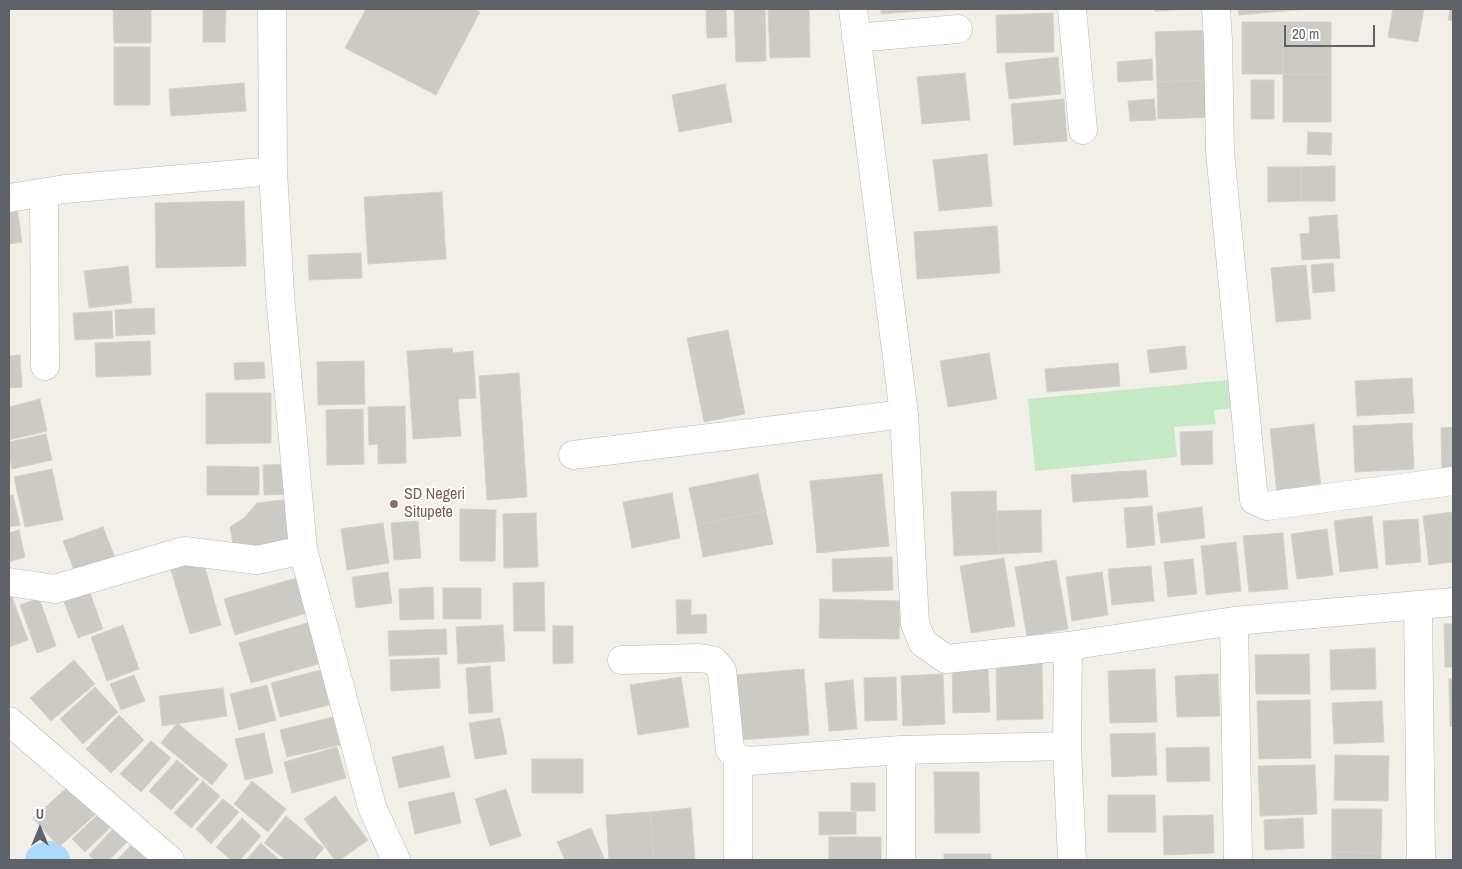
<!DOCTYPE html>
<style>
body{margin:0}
#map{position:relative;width:1462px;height:869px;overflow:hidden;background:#f1efe8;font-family:"Archivo Narrow",sans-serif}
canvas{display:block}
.frame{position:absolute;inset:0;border:10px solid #5f6368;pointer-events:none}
.north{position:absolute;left:15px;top:804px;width:50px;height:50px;-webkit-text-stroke:4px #fff;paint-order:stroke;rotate:0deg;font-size:14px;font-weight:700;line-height:20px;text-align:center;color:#5f6368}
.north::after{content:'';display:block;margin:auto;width:18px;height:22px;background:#5f6368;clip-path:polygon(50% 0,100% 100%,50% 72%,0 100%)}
.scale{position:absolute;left:1284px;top:25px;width:91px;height:22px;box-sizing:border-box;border:2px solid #5f6368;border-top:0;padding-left:6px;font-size:15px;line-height:18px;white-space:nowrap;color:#5f6368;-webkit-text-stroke:4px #fff;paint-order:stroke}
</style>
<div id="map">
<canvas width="1462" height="869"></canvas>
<div class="frame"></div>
<div class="north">U</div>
<div class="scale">20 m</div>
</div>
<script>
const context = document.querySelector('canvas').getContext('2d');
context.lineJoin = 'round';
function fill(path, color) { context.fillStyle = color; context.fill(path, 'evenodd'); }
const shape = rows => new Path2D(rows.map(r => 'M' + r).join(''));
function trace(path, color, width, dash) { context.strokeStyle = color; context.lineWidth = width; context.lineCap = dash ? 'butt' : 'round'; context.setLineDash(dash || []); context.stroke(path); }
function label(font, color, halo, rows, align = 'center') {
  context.font = font + ' "Archivo Narrow",sans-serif'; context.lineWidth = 4; context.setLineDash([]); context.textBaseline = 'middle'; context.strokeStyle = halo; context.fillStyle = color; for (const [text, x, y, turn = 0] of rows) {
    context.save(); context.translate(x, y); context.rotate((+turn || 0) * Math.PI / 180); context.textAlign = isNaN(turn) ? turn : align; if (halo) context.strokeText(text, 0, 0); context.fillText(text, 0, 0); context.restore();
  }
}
fill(shape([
 [1229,380,1232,408,1214,410,1216,424,1174,427,1177,457,1035,471,1028,399]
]), '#c5e8c5');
trace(shape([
 [41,860,49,857,54,860]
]), '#aadaff', 32);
const building = shape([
 [113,9,151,9,151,43,114,43,113,9],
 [203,9,226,9,225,42,203,42,203,9],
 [366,9,474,9,480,12,436,95,345,48,366,9],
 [706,9,726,9,727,37,707,38,706,9],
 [734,9,765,9,766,61,736,62,734,9],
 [768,9,809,9,810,57,770,58,768,9],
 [881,9,920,9,920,11,881,14,881,9],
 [920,9,970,9,920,11,920,9],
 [1155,9,1189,9,1155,11,1155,9],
 [1238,9,1307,9,1239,15,1238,9],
 [1393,9,1424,9,1418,42,1388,37,1393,9],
 [1450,9,1453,9,1453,21,1448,20,1450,9],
 [1053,13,1054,52,997,53,996,15,1053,13],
 [1242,22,1283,22,1283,74,1242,74,1242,22],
 [1283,22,1331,22,1331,74,1283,74,1283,22],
 [1213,30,1215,80,1157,82,1155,32,1213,30],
 [114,47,150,47,150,105,114,105,114,47],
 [1058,57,1061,94,1009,99,1005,63,1058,57],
 [1152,59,1153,80,1118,82,1117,62,1152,59],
 [965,73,970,120,922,124,917,77,965,73],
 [1283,74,1331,74,1331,122,1283,122,1283,74],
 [1215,80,1216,117,1158,119,1157,82,1215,80],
 [1251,80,1274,80,1274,119,1251,119,1251,80],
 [244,83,246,111,171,116,169,89,244,83],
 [725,84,732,122,679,132,672,95,725,84],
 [1064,99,1067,141,1014,145,1011,104,1064,99],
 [1154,99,1156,120,1130,121,1128,101,1154,99],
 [1308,132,1332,133,1331,155,1307,154,1308,132],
 [987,154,992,206,939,211,933,160,987,154],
 [1335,166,1335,201,1301,201,1301,167,1335,166],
 [1268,167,1301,167,1301,201,1268,202,1268,167],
 [442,192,446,259,368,264,364,197,442,192],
 [244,201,246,266,156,268,155,203,244,201],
 [17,207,22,242,9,244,9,208,17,207],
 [1337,215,1340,258,1302,260,1300,234,1310,233,1309,217,1337,215],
 [997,226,1000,273,917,279,914,232,997,226],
 [361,253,362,278,309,280,308,255,361,253],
 [1333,263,1335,291,1313,293,1311,265,1333,263],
 [1306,265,1311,319,1276,322,1271,268,1306,265],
 [128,266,132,303,89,308,84,271,128,266],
 [154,308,155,334,116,336,115,310,154,308],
 [112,311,113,338,75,340,73,313,112,311],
 [728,330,745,414,704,422,687,338,728,330],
 [150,341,151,375,96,377,95,343,150,341],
 [1185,346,1187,369,1150,373,1147,350,1185,346],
 [452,348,453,353,473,351,476,398,458,399,461,436,413,439,407,351,452,348],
 [989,353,997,399,948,407,940,361,989,353],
 [20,355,22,387,9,388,9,356,20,355],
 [364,361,365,404,318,405,317,362,364,361],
 [264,362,265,378,235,380,234,363,264,362],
 [1118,363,1120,386,1047,392,1045,369,1118,363],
 [519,373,527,497,487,500,479,376,519,373],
 [1412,378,1414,413,1357,416,1355,381,1412,378],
 [206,393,271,393,271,443,206,444,206,393],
 [40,399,47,431,9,440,9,407,40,399],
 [405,406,406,463,378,464,378,444,369,445,368,407,405,406],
 [363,409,364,464,327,465,326,410,363,409],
 [1412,423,1414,469,1355,472,1353,426,1412,423],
 [1314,424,1321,488,1277,493,1270,429,1314,424],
 [1453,427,1453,470,1442,471,1441,428,1453,427],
 [1212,431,1213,464,1181,465,1180,432,1212,431],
 [46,434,52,460,12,469,9,453,9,442,46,434],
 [291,464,292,494,264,495,263,465,291,464],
 [207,466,259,467,259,495,207,495,207,466],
 [52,469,63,520,25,527,14,477,52,469],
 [1146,470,1148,497,1073,502,1071,475,1146,470],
 [758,474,766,511,697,525,689,488,758,474],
 [882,474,889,546,817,553,810,481,882,474],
 [996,491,999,554,954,556,951,492,996,491],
 [672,493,680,538,632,548,623,502,672,493],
 [13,495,20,525,9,527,9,496,13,495],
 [290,499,297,545,235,555,230,527,244,518,257,503,290,499],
 [1152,506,1155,545,1127,548,1124,508,1152,506],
 [1202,507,1205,538,1161,543,1157,513,1202,507],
 [460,509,496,510,495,561,460,561,460,509],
 [1041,510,1042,552,999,554,997,511,1041,510],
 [766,511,773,544,703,557,697,525,766,511],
 [1453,512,1453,562,1429,565,1423,516,1453,512],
 [536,513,538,567,504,568,503,514,536,513],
 [1372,516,1378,568,1340,572,1334,521,1372,516],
 [1418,519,1421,562,1386,565,1383,521,1418,519],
 [418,521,421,558,394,560,391,523,418,521],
 [383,523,389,563,347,570,341,529,383,523],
 [103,527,115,558,75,573,63,541,103,527],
 [1327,529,1333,575,1297,579,1291,534,1327,529],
 [19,530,25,557,9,562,9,533,19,530],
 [1283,533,1288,589,1249,592,1243,536,1283,533],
 [1236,542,1241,591,1206,595,1201,546,1236,542],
 [202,557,221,625,190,634,170,567,202,557],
 [892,557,893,590,833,592,832,559,892,557],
 [1004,558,1015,626,971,633,960,566,1004,558],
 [1193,559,1197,594,1168,597,1164,562,1193,559],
 [1056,560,1068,629,1027,636,1015,567,1056,560],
 [1151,566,1154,601,1112,605,1108,569,1151,566],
 [388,572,392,603,356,608,352,577,388,572],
 [1102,572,1108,615,1072,621,1066,577,1102,572],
 [303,576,313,611,235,635,224,599,303,576],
 [544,582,545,631,514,631,513,583,544,582],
 [433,587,434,619,400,620,399,589,433,587],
 [443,588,481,588,481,619,443,619,443,588],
 [9,589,28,640,9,647,9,589],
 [90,593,103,629,78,638,64,602,90,593],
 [39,598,56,646,37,653,20,605,39,598],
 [820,599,900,601,899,639,819,638,820,599],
 [676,600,691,600,691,615,706,614,707,633,677,634,676,600],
 [314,621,326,662,251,683,239,643,314,621],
 [1444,624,1453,624,1453,667,1445,667,1444,624],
 [123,625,139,669,107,681,91,637,123,625],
 [503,625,505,661,458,664,456,627,503,625],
 [553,626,573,626,573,663,553,664,553,626],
 [446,629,447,654,389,656,388,631,446,629],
 [1375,648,1376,689,1331,690,1330,650,1375,648],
 [1309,654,1310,694,1256,694,1255,655,1309,654],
 [439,658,440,688,391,691,390,660,439,658],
 [74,660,95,684,51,721,30,698,74,660],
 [988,663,990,712,953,713,952,664,988,663],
 [1042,663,1043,719,997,720,996,665,1042,663],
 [490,666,493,712,469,714,466,668,490,666],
 [324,669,333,704,280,717,271,683,324,669],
 [804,669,809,735,739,740,735,675,804,669],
 [1155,669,1157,722,1110,723,1108,671,1155,669],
 [943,674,945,724,903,726,901,676,943,674],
 [1218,674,1220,716,1177,717,1175,676,1218,674],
 [134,675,145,701,121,710,110,684,134,675],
 [681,677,689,727,638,735,630,685,681,677],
 [896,677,897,720,865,721,864,678,896,677],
 [1449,679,1453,679,1453,726,1450,727,1449,679],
 [853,680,857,729,829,731,825,683,853,680],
 [267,685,276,720,239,730,230,694,267,685],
 [95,687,118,712,83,744,60,719,95,687],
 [223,688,227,716,162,726,159,696,223,688],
 [1310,700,1311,758,1259,759,1257,701,1310,700],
 [1382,701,1384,742,1334,744,1332,703,1382,701],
 [119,715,144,740,111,773,86,749,119,715],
 [333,717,340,745,287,757,280,730,333,717],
 [500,718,507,754,475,759,469,723,500,718],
 [177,723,228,765,212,785,161,743,177,723],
 [264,733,273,773,245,780,235,739,264,733],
 [1155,733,1157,775,1112,777,1110,734,1155,733],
 [151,741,171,758,141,792,120,774,151,741],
 [443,746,450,777,399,788,392,757,443,746],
 [337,747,346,778,292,793,284,762,337,747],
 [1209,747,1210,781,1167,782,1166,748,1209,747],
 [1335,755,1389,756,1388,801,1334,800,1335,755],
 [532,759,583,759,583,793,532,793,532,759],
 [177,760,199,779,171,810,149,791,177,760],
 [1315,765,1317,814,1260,816,1258,766,1315,765],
 [934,772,979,772,980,833,935,833,934,772],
 [203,781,220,796,191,828,174,813,203,781],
 [252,781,286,809,268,832,234,804,252,781],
 [851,783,875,783,875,811,851,811,851,783],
 [69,786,95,815,59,847,33,818,69,786],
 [506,789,521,836,490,846,475,799,506,789],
 [454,792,461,823,415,834,408,802,454,792],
 [1108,795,1155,795,1156,832,1108,832,1108,795],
 [335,796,368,840,340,860,335,860,304,819,335,796],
 [223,799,239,812,211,844,196,829,223,799],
 [105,808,117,821,85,852,72,839,105,808],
 [691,808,695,860,654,860,650,812,691,808],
 [1332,809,1382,809,1381,853,1332,852,1332,809],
 [650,812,654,860,609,860,606,815,650,812],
 [819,812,856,812,856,834,819,835,819,812],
 [1213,815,1214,853,1164,855,1163,816,1213,815],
 [286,816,324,848,314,860,286,860,264,843,286,816],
 [242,818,261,836,240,860,231,860,216,847,242,818],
 [1303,818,1304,848,1265,850,1264,820,1303,818],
 [119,822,133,836,109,860,94,860,89,855,119,822],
 [591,828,605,860,565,860,557,842,591,828],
 [829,837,881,837,881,860,829,860,829,837],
 [137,839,157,860,117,860,137,839],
 [261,843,278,859,277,860,246,860,261,843],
 [1332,852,1381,853,1381,860,1332,860,1332,852],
 [944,854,991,854,991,860,944,860,944,854]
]);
fill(building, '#cccac5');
trace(building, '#d6d1c6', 1);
const street = shape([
 [272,9,273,171,280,295,303,550,372,807,396,860],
 [853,9,904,414,915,624,923,643,946,659,1068,646],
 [1072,9,1083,130],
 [1216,9,1218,41,1220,152,1254,500,1267,506,1453,481],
 [856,38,958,29],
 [44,194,45,366],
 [9,198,65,189,273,171],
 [573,455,904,414],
 [9,582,55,589,184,551,257,560,303,550],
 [1418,606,1421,860],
 [1234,621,1238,860],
 [622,660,699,658,713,660,722,670,730,750,738,758,749,761,901,750,1067,746],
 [9,721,170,860],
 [901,750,901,860],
 [738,758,738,860],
 [1072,860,1067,746,1068,646,1234,621,1453,602]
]);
trace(street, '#b5b8bc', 29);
trace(street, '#fff', 28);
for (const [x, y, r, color] of [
 [394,504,5,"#8d6e63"]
]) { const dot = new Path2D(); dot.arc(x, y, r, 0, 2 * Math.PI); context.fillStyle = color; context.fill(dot); trace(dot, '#fff', 2); }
label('16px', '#785e54', '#fff', [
 ["SD Negeri",404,495],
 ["Situpete",404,513]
], 'left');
</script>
